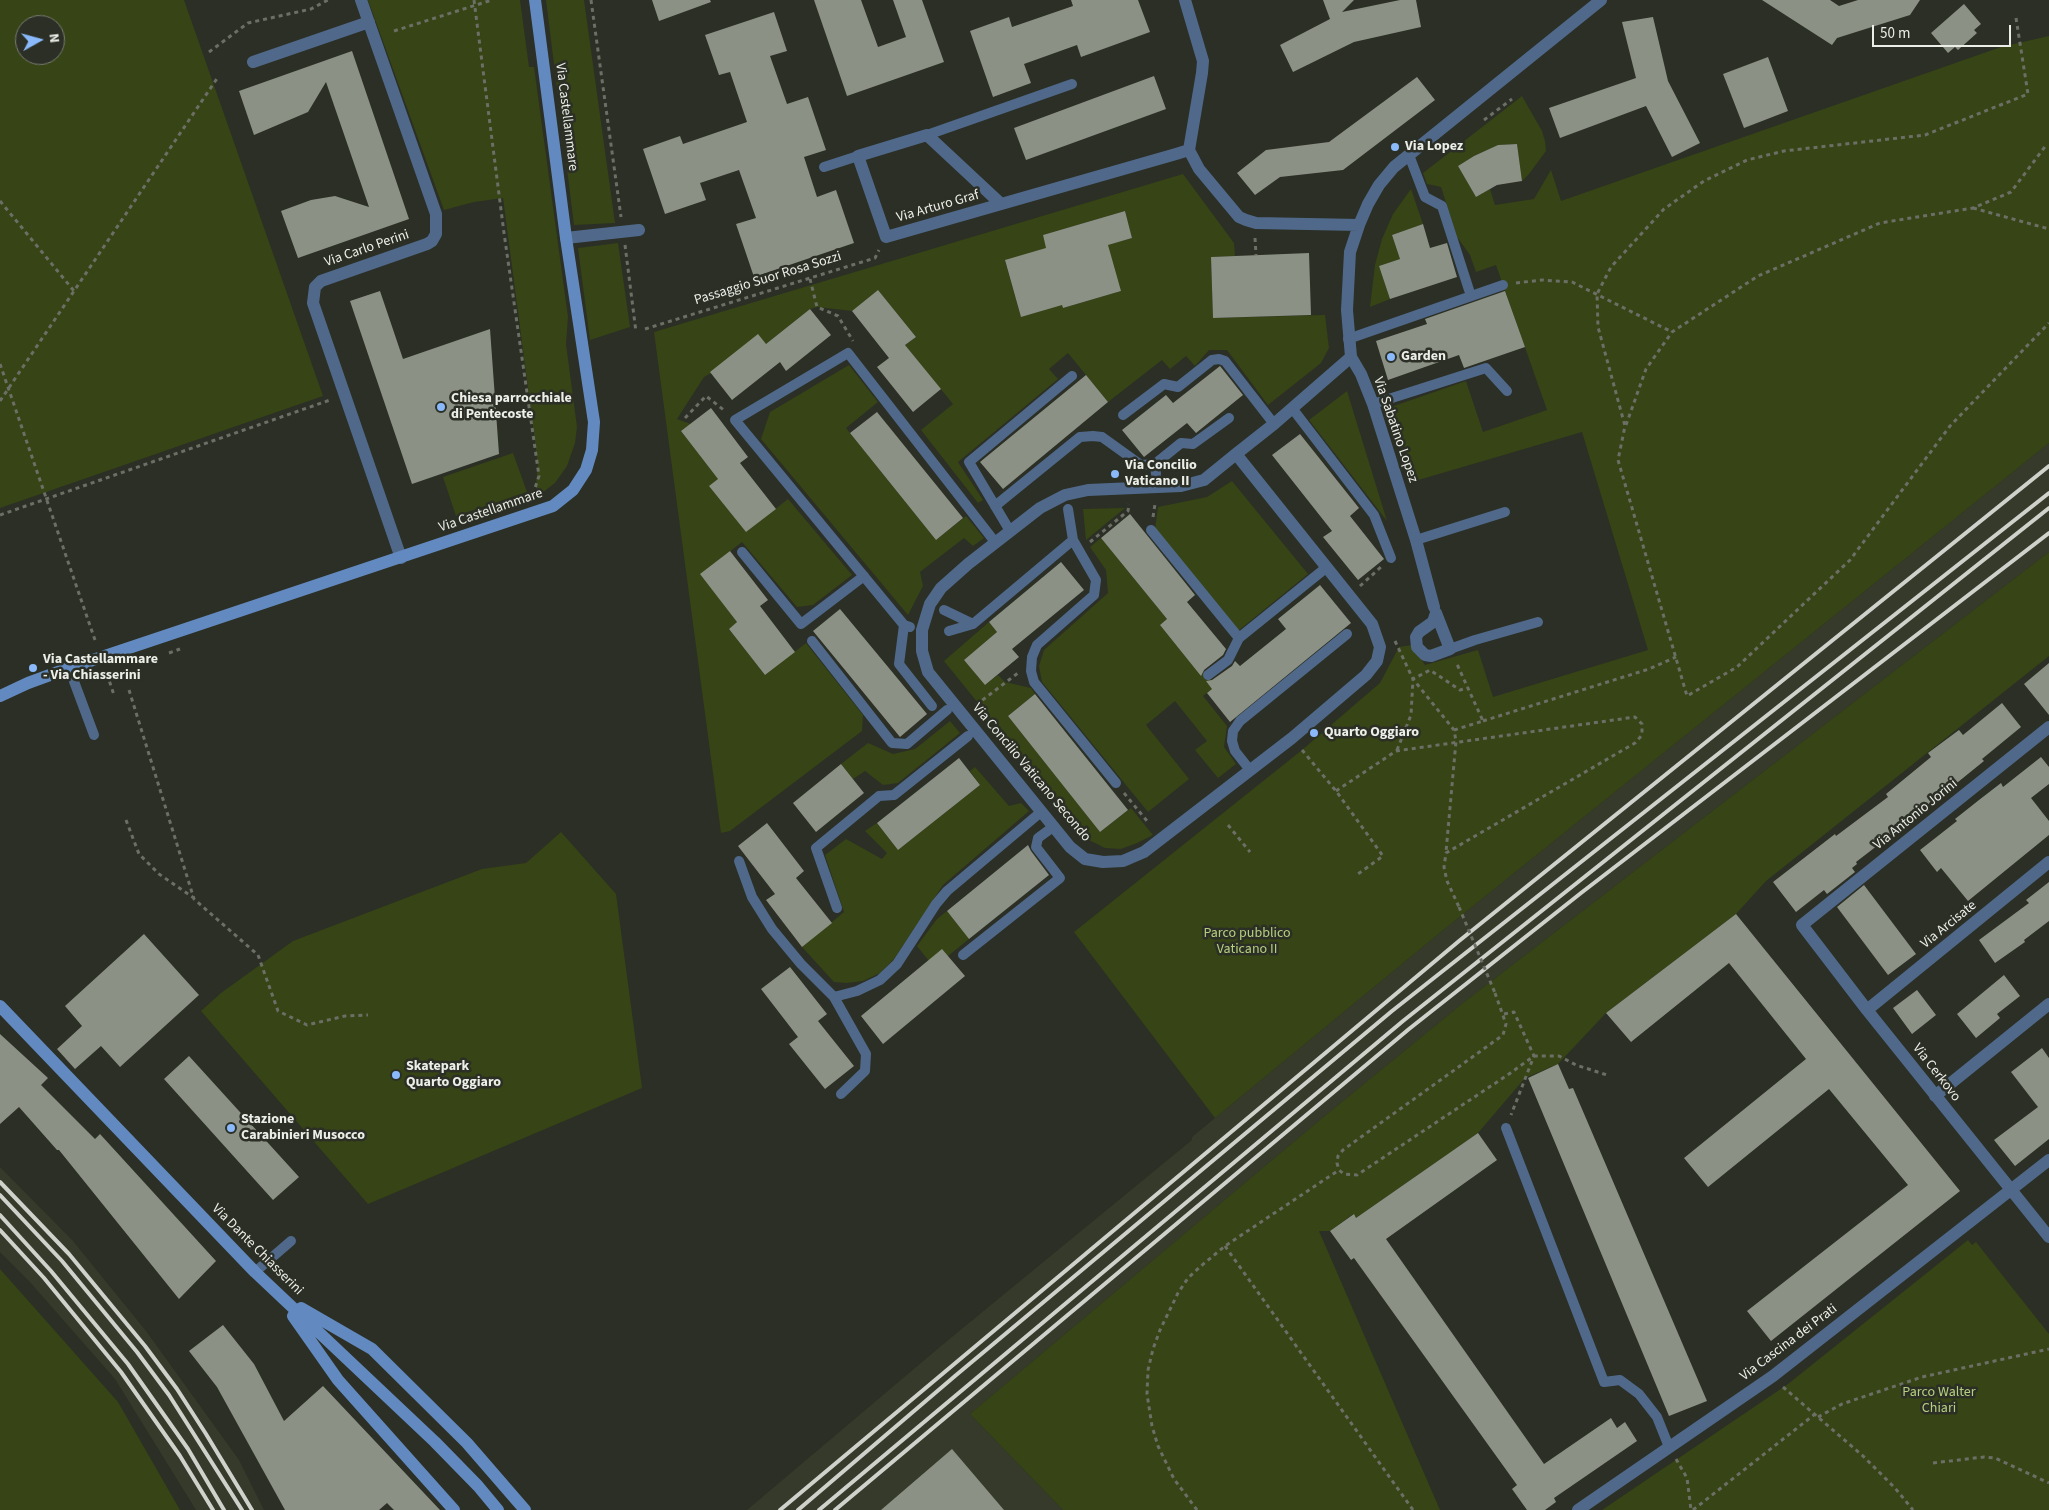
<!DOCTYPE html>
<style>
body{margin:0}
#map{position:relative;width:2049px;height:1510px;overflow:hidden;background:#2b2f25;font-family:"Source Sans 3",sans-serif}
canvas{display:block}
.north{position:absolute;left:15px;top:15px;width:50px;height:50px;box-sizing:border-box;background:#2b2f25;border:1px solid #787b73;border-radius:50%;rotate:83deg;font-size:14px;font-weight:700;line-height:20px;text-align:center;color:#eceee8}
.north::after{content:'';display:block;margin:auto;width:18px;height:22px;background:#8abafc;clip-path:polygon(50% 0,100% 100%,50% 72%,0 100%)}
.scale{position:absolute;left:1872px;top:25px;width:139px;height:22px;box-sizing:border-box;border:2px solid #eceee8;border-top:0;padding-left:6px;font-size:15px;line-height:18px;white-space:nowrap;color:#eceee8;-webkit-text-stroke:4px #2b2f25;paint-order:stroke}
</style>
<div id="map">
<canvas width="2049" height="1510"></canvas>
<div class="north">N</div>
<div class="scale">50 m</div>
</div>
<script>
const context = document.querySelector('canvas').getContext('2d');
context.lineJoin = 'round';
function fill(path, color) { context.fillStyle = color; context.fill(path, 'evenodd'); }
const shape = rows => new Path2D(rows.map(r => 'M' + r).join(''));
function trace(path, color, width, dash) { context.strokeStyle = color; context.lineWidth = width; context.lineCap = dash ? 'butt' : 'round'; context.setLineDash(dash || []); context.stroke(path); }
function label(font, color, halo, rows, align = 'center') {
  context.font = font + ' "Source Sans 3",sans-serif'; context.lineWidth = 5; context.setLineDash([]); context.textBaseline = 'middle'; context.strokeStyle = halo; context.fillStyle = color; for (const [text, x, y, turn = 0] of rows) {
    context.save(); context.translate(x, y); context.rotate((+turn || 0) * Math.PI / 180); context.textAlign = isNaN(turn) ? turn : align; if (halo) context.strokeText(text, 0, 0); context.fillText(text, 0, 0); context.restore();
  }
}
fill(shape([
 [2049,443,2049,552,1463,1003,1321,1119,970,1414,1063,1510,747,1510,947,1341,1192,1140,1192,1137,1442,931],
 [0,1167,73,1241,146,1331,239,1460,264,1510,196,1510,115,1379,29,1281,0,1252]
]), '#353a2a');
fill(shape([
 [0,0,184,0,323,396,0,508],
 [25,25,55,25,55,55,25,55],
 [368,0,520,0,529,67,534,67,568,317,566,344,577,427,575,443,567,466,555,483,538,496,536,485,538,464,503,198,474,202,444,210],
 [546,0,584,0,615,223,574,225],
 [2049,36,2049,443,1442,931,1215,1118,1074,932,1302,750,1380,683,1399,647,1412,645,1425,665,1478,650,1493,697,1648,650,1582,432,1415,481,1391,407,1466,381,1483,432,1547,410,1496,265,1476,272,1470,255,1457,237,1441,187,1427,184,1423,173,1522,96,1542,131,1545,141,1546,151,1529,174,1522,181,1517,144,1498,145,1474,156,1458,166,1476,197,1490,189,1495,205,1534,199,1551,170,1561,201,2001,47],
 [1183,174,1234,243,1235,256,1211,257,1213,318,1325,315,1329,348,1321,363,1268,405,1227,350,1209,350,1195,366,1186,356,1170,369,1162,360,1108,402,1068,353,1049,369,1058,379,958,462,983,500,978,503,921,430,953,404,905,345,916,337,878,290,852,311,817,307,810,309,766,344,704,377,677,419,691,424,681,431,718,479,710,486,746,532,788,499,852,575,813,605,797,607,742,542,701,574,737,622,729,629,765,675,806,643,863,715,862,731,730,831,721,833,654,332],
 [1125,211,1132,238,1091,249,1121,291,1063,308,1056,283,1038,288,1044,310,1021,317,1005,261,1028,254,1050,263,1043,235],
 [1411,189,1423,224,1392,235,1400,259,1379,266,1390,299,1370,307,1375,265,1382,239,1393,214],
 [618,243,630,327,590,340,578,248],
 [849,365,878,402,846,428,936,540,966,516,984,538,973,546,964,538,920,572,923,586,908,615,761,439,770,412],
 [1347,391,1387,521,1309,420],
 [513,453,527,492,456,516,443,477],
 [1232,481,1308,574,1238,631,1155,529,1158,507,1207,497],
 [1125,508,1086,540,1083,509],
 [1101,538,1167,619,1160,625,1196,669,1201,666,1216,686,1203,696,1227,726,1224,747,1236,764,1218,778,1195,750,1207,741,1175,701,1146,725,1189,779,1148,812,1042,682,1039,666,1044,650,1108,593,1106,570,1090,547],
 [2049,552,2049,656,1766,881,1736,914,1606,1013,1558,1064,1525,1078,1478,1133,1356,1218,1353,1214,1330,1231,1319,1231,1440,1510,1063,1510,970,1414,1321,1119,1463,1003],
 [989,622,997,632,964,660,985,685,998,675,1005,682,1031,688,1035,694,1008,716,1100,832,1131,808,1153,835,1137,843,1121,849,1105,848,1089,840,944,661],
 [950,721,960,733,898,783,883,785,865,771,853,779,841,764,868,743,893,754,915,749],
 [975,767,1009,806,1021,803,1029,811,943,885,894,959,880,973,863,981,847,983,834,982,802,947,844,912,825,855,846,839,882,859,887,853,865,831,877,823,898,850,980,785,970,771],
 [561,832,616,894,642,1088,368,1204,201,1011,221,993,293,941,482,869,526,863],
 [947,911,969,939,948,956,929,961,917,946,937,919],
 [1968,1240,1972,1245,1976,1242,2049,1334,2049,1510,1602,1510,1788,1384],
 [0,1269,118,1402,180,1510,0,1510]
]), '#374415');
fill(shape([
 [652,0,710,0,711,2,659,21],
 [814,0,861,0,878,47,906,37,893,0,922,0,944,62,847,96],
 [1071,0,1138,0,1150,32,1081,57,1077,45,1024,64,1031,83,993,97,970,31,1009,17,1012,27,1073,6],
 [1323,0,1354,0,1342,12,1400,0,1416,0,1421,27,1354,42,1293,72,1280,45,1330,19],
 [1762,0,1830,0,1839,6,1858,0,1920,0,1910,15,1837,38,1832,45],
 [1964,4,1981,24,1974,30,1977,33,1958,50,1955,47,1948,53,1931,33],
 [774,12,787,51,770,56,787,104,808,97,826,150,804,157,817,197,836,190,854,243,754,277,736,224,756,218,739,170,700,183,706,200,665,214,643,149,680,136,683,144,747,122,730,72,719,75,705,35],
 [1653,17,1668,81,1700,143,1672,157,1646,106,1560,138,1549,108,1636,78,1622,22],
 [352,51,409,219,298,258,281,211,311,200,335,196,369,207,326,82,308,112,254,135,239,91],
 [1768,57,1788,111,1744,128,1723,74],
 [1154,76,1166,109,1026,160,1014,128],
 [1417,77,1435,100,1343,170,1280,177,1255,195,1237,173,1266,150,1329,142],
 [1517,144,1522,181,1497,185,1476,197,1458,166,1474,156,1498,145],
 [1125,211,1132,238,1108,245,1121,291,1063,308,1062,305,1021,317,1005,260,1046,248,1043,235],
 [1423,224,1430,248,1447,243,1457,277,1390,299,1379,266,1400,259,1392,235],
 [1309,253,1311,315,1213,318,1211,257],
 [878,290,916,337,905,345,941,389,913,412,877,367,889,358,852,311],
 [380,291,403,359,490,329,499,454,412,484,350,301],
 [1505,291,1525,347,1464,368,1459,355,1388,380,1376,341,1427,324,1425,319],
 [810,309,831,335,786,371,780,362,732,400,710,372,758,334,766,344],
 [1220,366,1243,395,1196,433,1187,423,1144,457,1122,430,1166,395,1173,403],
 [1086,375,1108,402,1003,489,980,462],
 [711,408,748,457,740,463,776,509,746,532,709,486,718,479,681,431],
 [877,412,963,518,936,540,850,433],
 [1300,434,1359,508,1350,516,1384,559,1358,580,1323,537,1332,531,1272,455],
 [1130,514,1195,595,1187,602,1226,649,1223,655,1204,670,1201,676,1160,625,1167,619,1101,538],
 [730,551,768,600,760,606,795,652,765,675,729,629,737,622,700,574],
 [1061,562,1084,590,1012,649,1019,657,985,685,964,660,997,632,989,622],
 [1320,585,1351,623,1230,722,1207,693,1212,689,1206,681,1212,680,1232,666,1235,661,1240,666,1286,629,1278,619],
 [840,609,927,714,900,737,813,631],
 [2049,663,2049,715,2024,684],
 [1035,694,1128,810,1100,832,1008,716],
 [2002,703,2021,727,1982,759,1984,761,1921,812,1856,862,1857,864,1852,868,1855,872,1827,894,1824,890,1796,912,1773,882,1835,834,1836,836,1888,797,1886,794,1931,757,1928,753,1959,730,1963,735],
 [2041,757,2049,767,2049,784,2031,798,2049,821,2049,835,1968,901,1941,868,1937,872,1920,850,1957,821,1955,819,1979,800,2001,783,2003,787],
 [959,758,980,785,898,850,877,823],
 [841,764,864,793,816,832,793,803],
 [767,823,804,871,796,878,832,923,802,947,766,900,775,894,738,846],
 [1028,845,1031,851,1049,875,969,939,947,911],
 [2049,882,2049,921,2024,940,2025,942,1995,963,1979,940,2029,903,2026,900],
 [1864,885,1916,954,1888,975,1837,907],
 [1736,914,1960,1191,1771,1341,1747,1311,1908,1185,1829,1089,1708,1187,1684,1158,1806,1059,1729,963,1631,1042,1606,1013],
 [144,934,199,995,120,1067,101,1046,75,1069,57,1049,82,1026,65,1006],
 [942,949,965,976,883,1044,861,1016],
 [790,967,827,1014,818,1021,854,1066,825,1089,789,1044,798,1037,761,989],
 [2004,975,2020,996,1997,1014,2000,1018,1976,1038,1957,1014],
 [1917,990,1936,1015,1912,1034,1893,1008],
 [0,1034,48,1078,41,1085,95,1139,100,1134,216,1261,179,1299,59,1150,57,1150,19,1107,0,1124],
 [2042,1048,2049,1058,2049,1139,2015,1166,1994,1140,2038,1107,2011,1072],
 [189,1056,299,1177,273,1200,164,1079],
 [1558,1064,1569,1089,1573,1088,1707,1401,1669,1416,1528,1078],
 [1478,1133,1497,1160,1386,1239,1544,1464,1611,1418,1617,1428,1625,1422,1637,1441,1554,1498,1556,1502,1545,1510,1527,1510,1512,1489,1517,1485,1354,1258,1351,1260,1330,1231,1354,1214,1356,1218],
 [223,1325,254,1364,284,1421,323,1386,440,1510,394,1510,387,1503,379,1510,285,1510,217,1387,189,1351],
 [952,1449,1004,1510,881,1510]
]), '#8c9185');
trace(shape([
 [474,0,504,233,539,476,533,494],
 [591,0,621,217],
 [2016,18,2028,94,1925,135,1784,151,1747,160,1704,181,1664,209,1611,267,1597,294,1598,327,1625,426,1618,460,1687,696,1737,667,1850,560,1950,426,2049,323],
 [394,31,492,0],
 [209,52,248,23,311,9,328,0],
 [1484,120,1512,99],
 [0,201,74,291],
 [1973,208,2049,229],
 [1255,238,1256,255],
 [625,245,636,332],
 [810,279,817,307,838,316,853,341],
 [1516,283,1542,280,1572,282,1672,332],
 [645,329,875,258,879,250],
 [0,364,96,643],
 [0,401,218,77],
 [685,418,706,396,725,411],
 [1626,425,1646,369,1672,332,1758,276,1880,223,1973,208,2011,192,2047,144],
 [0,515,330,400],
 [1153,517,1155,504],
 [1090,542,1128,511,1129,504],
 [1360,586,1381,567],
 [1395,641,1413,679,1454,730,1456,741,1446,852],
 [169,653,180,649],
 [107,674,114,695],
 [129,690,194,899,258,955,278,1011,307,1025,345,1016,368,1015],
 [976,705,1018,673],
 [1483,721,1649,669,1676,657],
 [1454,730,1483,721,1456,662],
 [1302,750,1336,791,1383,856,1358,874],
 [1397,750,1411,715,1413,679,1430,670,1460,690,1468,688],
 [1336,791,1396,751,1635,717,1642,724,1642,735,1635,743,1446,853,1444,867,1447,881,1459,907],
 [1124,793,1147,821],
 [126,820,139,854,159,874,194,898],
 [1228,825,1250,852],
 [1495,993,1506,1024,1503,1035,1343,1150,1338,1156,1337,1163,1339,1170,1344,1174,1357,1175,1509,1074,1534,1056,1559,1056,1576,1065,1607,1075],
 [1504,1014,1514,1012,1534,1056,1511,1115],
 [1225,1246,1413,1510],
 [1783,1387,1863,1456,1895,1488,1913,1510],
 [1818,1417,1842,1404,1922,1377,2049,1349],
 [1676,1459,1687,1478,1691,1510],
 [1933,1463,1984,1457,1995,1458,2049,1483],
 [1197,1510,1174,1479,1158,1446,1152,1426,1147,1394,1148,1370,1153,1349,1160,1330,1178,1293,1188,1278,1201,1266,1225,1246,1339,1170],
 [1693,1510,1815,1414]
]), '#6c6f66', 3, [4, 4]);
trace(shape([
 [927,135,1072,84],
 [1409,155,1425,197,1442,206,1469,290],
 [824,167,858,156],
 [1348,339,1503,285],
 [1373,404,1486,368,1507,391],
 [1292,408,1374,515,1391,558],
 [1123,415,1164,384,1178,387,1212,360,1219,359,1225,361,1274,424],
 [1156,474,1155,464,1181,443,1193,444,1229,418],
 [995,506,1080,437,1093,436,1102,437,1141,465,1155,464],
 [1068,509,1073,540,1096,580,1094,595,1037,645,1032,657,1031,671,1034,682,1116,783],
 [1151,530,1239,638],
 [1010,531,969,462,1072,376],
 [1416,540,1505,512],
 [742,552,801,624,864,576],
 [944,610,973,624],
 [904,625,899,664,932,706],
 [910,627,904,625,735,420,848,353,995,542],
 [949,631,973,624,1073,540],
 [812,641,892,743,907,744,947,710],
 [1450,649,1475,640,1538,622],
 [69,668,94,735],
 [1208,675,1228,660,1239,638,1327,567],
 [1250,770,1235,751,1232,741,1233,731,1240,721,1347,634],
 [739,861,752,897,772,929,801,964,834,997,866,1054,865,1071,841,1094],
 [837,908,816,848,879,796,894,795,968,736],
 [963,955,1060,878,1036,847,1038,838,1053,827],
 [834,997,857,991,880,980,897,964,936,904,947,891,1041,812],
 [1506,1128,1604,1382,1620,1380,1639,1394,1657,1417,1669,1447],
 [255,1272,291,1241]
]), '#50698b', 10);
trace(shape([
 [361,0,436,214,436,234,432,241,427,244,321,281,315,287,313,303,401,558],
 [1185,0,1203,61,1202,73,1189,150],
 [253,62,369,22],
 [1189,150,1199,169,1239,217,1246,220,1256,223,1359,225],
 [1001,204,927,135,858,156,886,237,1176,154,1189,150],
 [566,238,639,230],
 [1236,454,1372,624,1380,647,1377,661,1366,675,1292,738,1144,852,1123,861,1103,862,1085,859,1070,847,928,672,922,651,922,630,930,604,941,588,968,564,1040,508,1065,495,1088,490,1181,486,1204,480,1236,454,1274,424,1351,357],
 [1434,607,1416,540,1373,404,1361,374,1351,357,1347,310,1350,252,1359,225,1368,204,1379,185,1394,167,1601,0],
 [1436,613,1450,649,1431,656,1425,655,1417,647,1416,637,1419,632,1433,622,1436,613],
 [2049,727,1802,925,1867,1010,2049,1237],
 [1867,1010,2049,862],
 [1935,1096,2049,1004],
 [1578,1510,1773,1376,2049,1160]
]), '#50698b', 12);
trace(shape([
 [0,696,28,683,69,668,553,506,573,490,586,470,592,450,594,422,566,238,535,0],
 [0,1006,255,1272,435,1442,478,1486,498,1510],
 [301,1308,372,1349,467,1443,525,1510],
 [293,1316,338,1380,454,1510]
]), '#628ac0', 12);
trace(shape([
 [0,1182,69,1254,145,1346,177,1389,206,1434,252,1510],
 [0,1195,62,1261,137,1352,169,1395,242,1510],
 [0,1215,51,1271,128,1364,188,1449,224,1510],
 [0,1230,44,1278,121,1372,180,1456,213,1510],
 [780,1510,1459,941,2049,466],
 [798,1510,955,1376,1392,1011,2049,493],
 [819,1510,1403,1021,2049,508],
 [835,1510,1409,1029,1581,893,2049,533]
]), '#cfd1cb', 4);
trace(shape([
 [1459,907,1495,993]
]), '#6c6f66', 3, [4, 4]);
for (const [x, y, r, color] of [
 [1395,147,5,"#8abafc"],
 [1391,357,5,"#8abafc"],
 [441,407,5,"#8abafc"],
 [1115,474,5,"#8abafc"],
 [33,668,5,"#8abafc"],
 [1314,733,5,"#8abafc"],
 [396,1075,5,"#8abafc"],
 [231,1128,5,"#8abafc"]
]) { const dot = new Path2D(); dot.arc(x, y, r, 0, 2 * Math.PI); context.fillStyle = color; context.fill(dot); trace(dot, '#2b2f25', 2); }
label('14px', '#eceee8', '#2b2f25', [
 ["Via Castellammare",566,117,83],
 ["Via Arturo Graf",938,207,-16],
 ["Via Carlo Perini",367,249,-19],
 ["Passaggio Suor Rosa Sozzi",768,279,-17],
 ["Via Sabatino Lopez",1395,430,71],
 ["Via Castellammare",491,511,-19],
 ["Via Concilio Vaticano Secondo",1031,773,50],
 ["Via Antonio Jorini",1916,815,-39],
 ["Via Arcisate",1949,925,-39],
 ["Via Cerkovo",1936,1073,52],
 ["Via Dante Chiasserini",257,1250,45],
 ["Via Cascina dei Prati",1789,1343,-37]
]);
label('bold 14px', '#eceee8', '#2b2f25', [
 ["Via Lopez",1405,147],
 ["Garden",1401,357],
 ["Chiesa parrocchiale",451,399],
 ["di Pentecoste",451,415],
 ["Via Concilio",1125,466],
 ["Vaticano II",1125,482],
 ["Via Castellammare",43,660],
 ["- Via Chiasserini",43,676],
 ["Quarto Oggiaro",1324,733],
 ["Skatepark",406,1067],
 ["Quarto Oggiaro",406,1083],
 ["Stazione",241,1120],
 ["Carabinieri Musocco",241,1136]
], 'left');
label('14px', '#b7cf80', '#2b2f25', [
 ["Parco pubblico",1247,934],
 ["Vaticano II",1247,950],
 ["Parco Walter",1939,1393],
 ["Chiari",1939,1409]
]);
</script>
